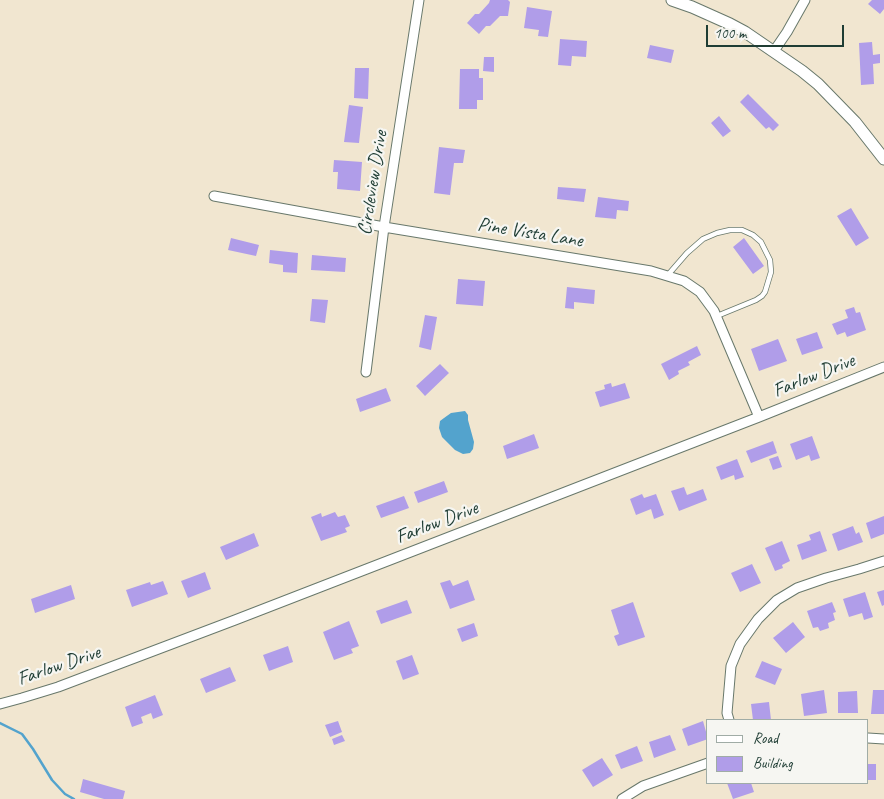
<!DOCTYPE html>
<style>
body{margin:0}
#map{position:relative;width:884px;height:799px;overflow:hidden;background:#f1e6d0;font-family:Caveat,sans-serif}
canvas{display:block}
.legend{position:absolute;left:706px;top:719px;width:162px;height:65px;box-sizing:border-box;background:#f6f6f2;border:1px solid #a0aca6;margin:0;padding:6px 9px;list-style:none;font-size:15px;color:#1f3d34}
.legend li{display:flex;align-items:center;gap:10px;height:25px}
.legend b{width:25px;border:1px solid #a0aca6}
.scale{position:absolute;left:706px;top:25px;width:138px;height:22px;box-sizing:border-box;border:2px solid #1f3d34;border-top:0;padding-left:6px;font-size:15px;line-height:18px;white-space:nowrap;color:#1f3d34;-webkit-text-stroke:4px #f6f6f2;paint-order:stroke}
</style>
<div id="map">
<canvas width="884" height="799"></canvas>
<ul class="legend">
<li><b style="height:6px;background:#fff"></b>Road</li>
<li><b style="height:14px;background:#b09de9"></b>Building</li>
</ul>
<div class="scale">100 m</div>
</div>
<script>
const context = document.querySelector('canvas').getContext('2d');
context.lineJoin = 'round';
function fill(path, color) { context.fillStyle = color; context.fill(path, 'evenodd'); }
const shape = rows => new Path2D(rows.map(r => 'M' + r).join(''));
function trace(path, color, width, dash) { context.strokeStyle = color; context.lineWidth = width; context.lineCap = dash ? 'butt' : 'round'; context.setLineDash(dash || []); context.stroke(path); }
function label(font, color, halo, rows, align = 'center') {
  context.font = font + ' Caveat,sans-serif'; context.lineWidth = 4.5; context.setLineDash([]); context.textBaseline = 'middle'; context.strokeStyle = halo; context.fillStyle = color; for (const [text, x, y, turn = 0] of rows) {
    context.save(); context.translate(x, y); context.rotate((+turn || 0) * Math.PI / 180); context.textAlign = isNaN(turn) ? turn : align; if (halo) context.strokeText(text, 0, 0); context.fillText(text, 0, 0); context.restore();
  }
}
fill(shape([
 [465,411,468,415,468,420,474,442,473,449,470,453,463,454,455,450,442,437,439,428,440,421,444,418,451,413]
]), '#53a3cd');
trace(shape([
 [0,723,22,734,33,749,52,780,65,794,74,799]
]), '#53a3cd', 2.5);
fill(shape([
 [490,0,508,0,510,2,508,16,500,16,490,26,486,26,479,34,467,23,475,14,479,14,489,3],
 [872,0,884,0,884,9,880,14,868,4],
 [527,7,552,11,548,37,538,36,539,30,524,28],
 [560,39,587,41,586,57,572,56,571,66,558,65],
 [872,42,873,55,880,54,880,63,873,64,874,84,861,85,859,43],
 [650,45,674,50,671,63,647,58],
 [484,57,494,57,494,72,483,71],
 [355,68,369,68,368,99,354,98],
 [460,69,479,69,479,78,483,78,483,100,477,100,477,109,459,109],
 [748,94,779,125,773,131,769,127,766,129,740,102],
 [349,105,363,107,359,143,344,142],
 [719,116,731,131,723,137,711,123],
 [439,147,465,150,463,163,454,163,450,195,434,193],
 [334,160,362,162,360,191,337,189,338,172,333,172],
 [558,187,586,189,584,202,557,199],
 [598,197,629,201,628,211,617,210,616,219,595,217],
 [851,208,869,238,856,246,837,216],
 [231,238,259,245,256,256,228,250],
 [744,238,764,266,753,274,733,247],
 [270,250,298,253,297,273,283,272,283,265,269,263],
 [312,255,346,258,345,272,311,270],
 [458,279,485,281,483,306,456,304],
 [567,287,595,290,594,304,574,302,574,309,565,308],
 [312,299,328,300,325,323,310,321],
 [854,307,856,313,860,312,866,330,847,337,845,332,837,335,832,324,848,318,845,310],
 [425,315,437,317,431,350,419,347],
 [817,332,823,348,802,355,796,339],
 [778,339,787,361,759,371,751,349],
 [697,346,701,355,688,362,690,365,678,371,679,374,669,380,661,364],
 [440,364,449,373,425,396,416,386],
 [611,383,612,387,625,383,630,398,600,407,595,392,605,389,604,385],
 [386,388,391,401,360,412,356,399],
 [534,434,539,448,507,459,503,446],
 [812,436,820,458,811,461,809,455,796,460,790,444],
 [773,441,777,453,751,463,746,451],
 [778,456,782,467,773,470,769,459],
 [737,459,744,477,735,480,734,475,721,480,716,467],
 [444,481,448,492,418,503,414,492],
 [684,487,687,495,703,489,707,500,679,511,671,491],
 [642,494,644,498,656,494,664,515,654,519,651,509,636,515,630,499],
 [404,496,409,508,381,518,376,506],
 [335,512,338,517,345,515,350,526,345,528,347,532,321,541,311,517,321,513,322,517],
 [884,516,884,534,871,539,866,523],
 [853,526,856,534,859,532,863,542,838,551,832,534],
 [820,531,827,551,802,560,797,545,811,540,809,535],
 [254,533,259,546,226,560,220,547],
 [782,541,790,561,782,565,783,568,775,571,765,548],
 [752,564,761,583,740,592,731,573],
 [205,572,211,589,188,598,181,581],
 [450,580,453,586,468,580,475,600,450,609,440,583],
 [163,581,168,594,132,607,126,590,150,582,151,585],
 [71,585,75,599,35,613,31,599],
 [884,590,884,605,882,606,877,592],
 [865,592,873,617,864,620,862,613,849,617,843,599],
 [407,600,412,613,381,624,376,611],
 [633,602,645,637,618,646,614,636,619,634,611,610],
 [832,602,836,612,833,613,835,620,828,623,829,628,820,631,818,627,813,628,807,611],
 [349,621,359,646,351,649,353,653,334,660,323,632],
 [793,622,805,637,786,653,773,638],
 [474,623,478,636,462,642,457,629],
 [288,646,293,662,269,671,263,655],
 [412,655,419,674,403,680,396,661],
 [762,661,782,669,775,685,755,677],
 [230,667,236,681,206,693,200,679],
 [824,690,827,713,804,716,801,694],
 [873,690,884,690,884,714,871,714],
 [857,691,858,713,838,713,838,692],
 [155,695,163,715,153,719,151,713,141,717,143,723,132,727,125,707],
 [769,702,771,720,753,720,751,704],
 [338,721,342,732,330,737,325,725],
 [703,721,708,739,688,746,682,729],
 [342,735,345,741,334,745,332,739],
 [670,735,676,750,654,758,649,742],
 [637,746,643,761,621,769,615,755],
 [602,758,613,775,593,787,582,770],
 [868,764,876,764,876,780,868,780],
 [83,779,125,791,123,799,104,799,80,792],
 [727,783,751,783,754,792,733,799]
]), '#b09de9');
const service = shape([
 [667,276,687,253,703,239,717,233,730,230,742,230,753,235,761,242,770,260,771,272,765,292,762,296,756,300,717,316]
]);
const minor = shape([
 [774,51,787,32,805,0],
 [214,196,384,227,651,271,684,281,700,292,714,311,759,417],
 [366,372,384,227,419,0],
 [0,704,22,698,58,687,235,620,759,417,884,367],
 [729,720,727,713,731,666,740,644,758,619,777,600,797,588,826,578,859,569,884,561],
 [868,738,884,739],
 [622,799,643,786,708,763]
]);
const tertiary = shape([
 [672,0,692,7,730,24,745,32,802,71,818,84,855,122,884,159]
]);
trace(service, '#68786b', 6);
trace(minor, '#68786b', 11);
trace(tertiary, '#68786b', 13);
trace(service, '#fff', 4.5);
trace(minor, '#fff', 9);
trace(tertiary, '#fff', 11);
label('20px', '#1f3d34', '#f6f6f2', [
 ["Circleview Drive",373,183,-81],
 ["Pine Vista Lane",530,233,9],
 ["Farlow Drive",814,376,-22],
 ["Farlow Drive",437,523,-21],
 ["Farlow Drive",59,666,-19]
]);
</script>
